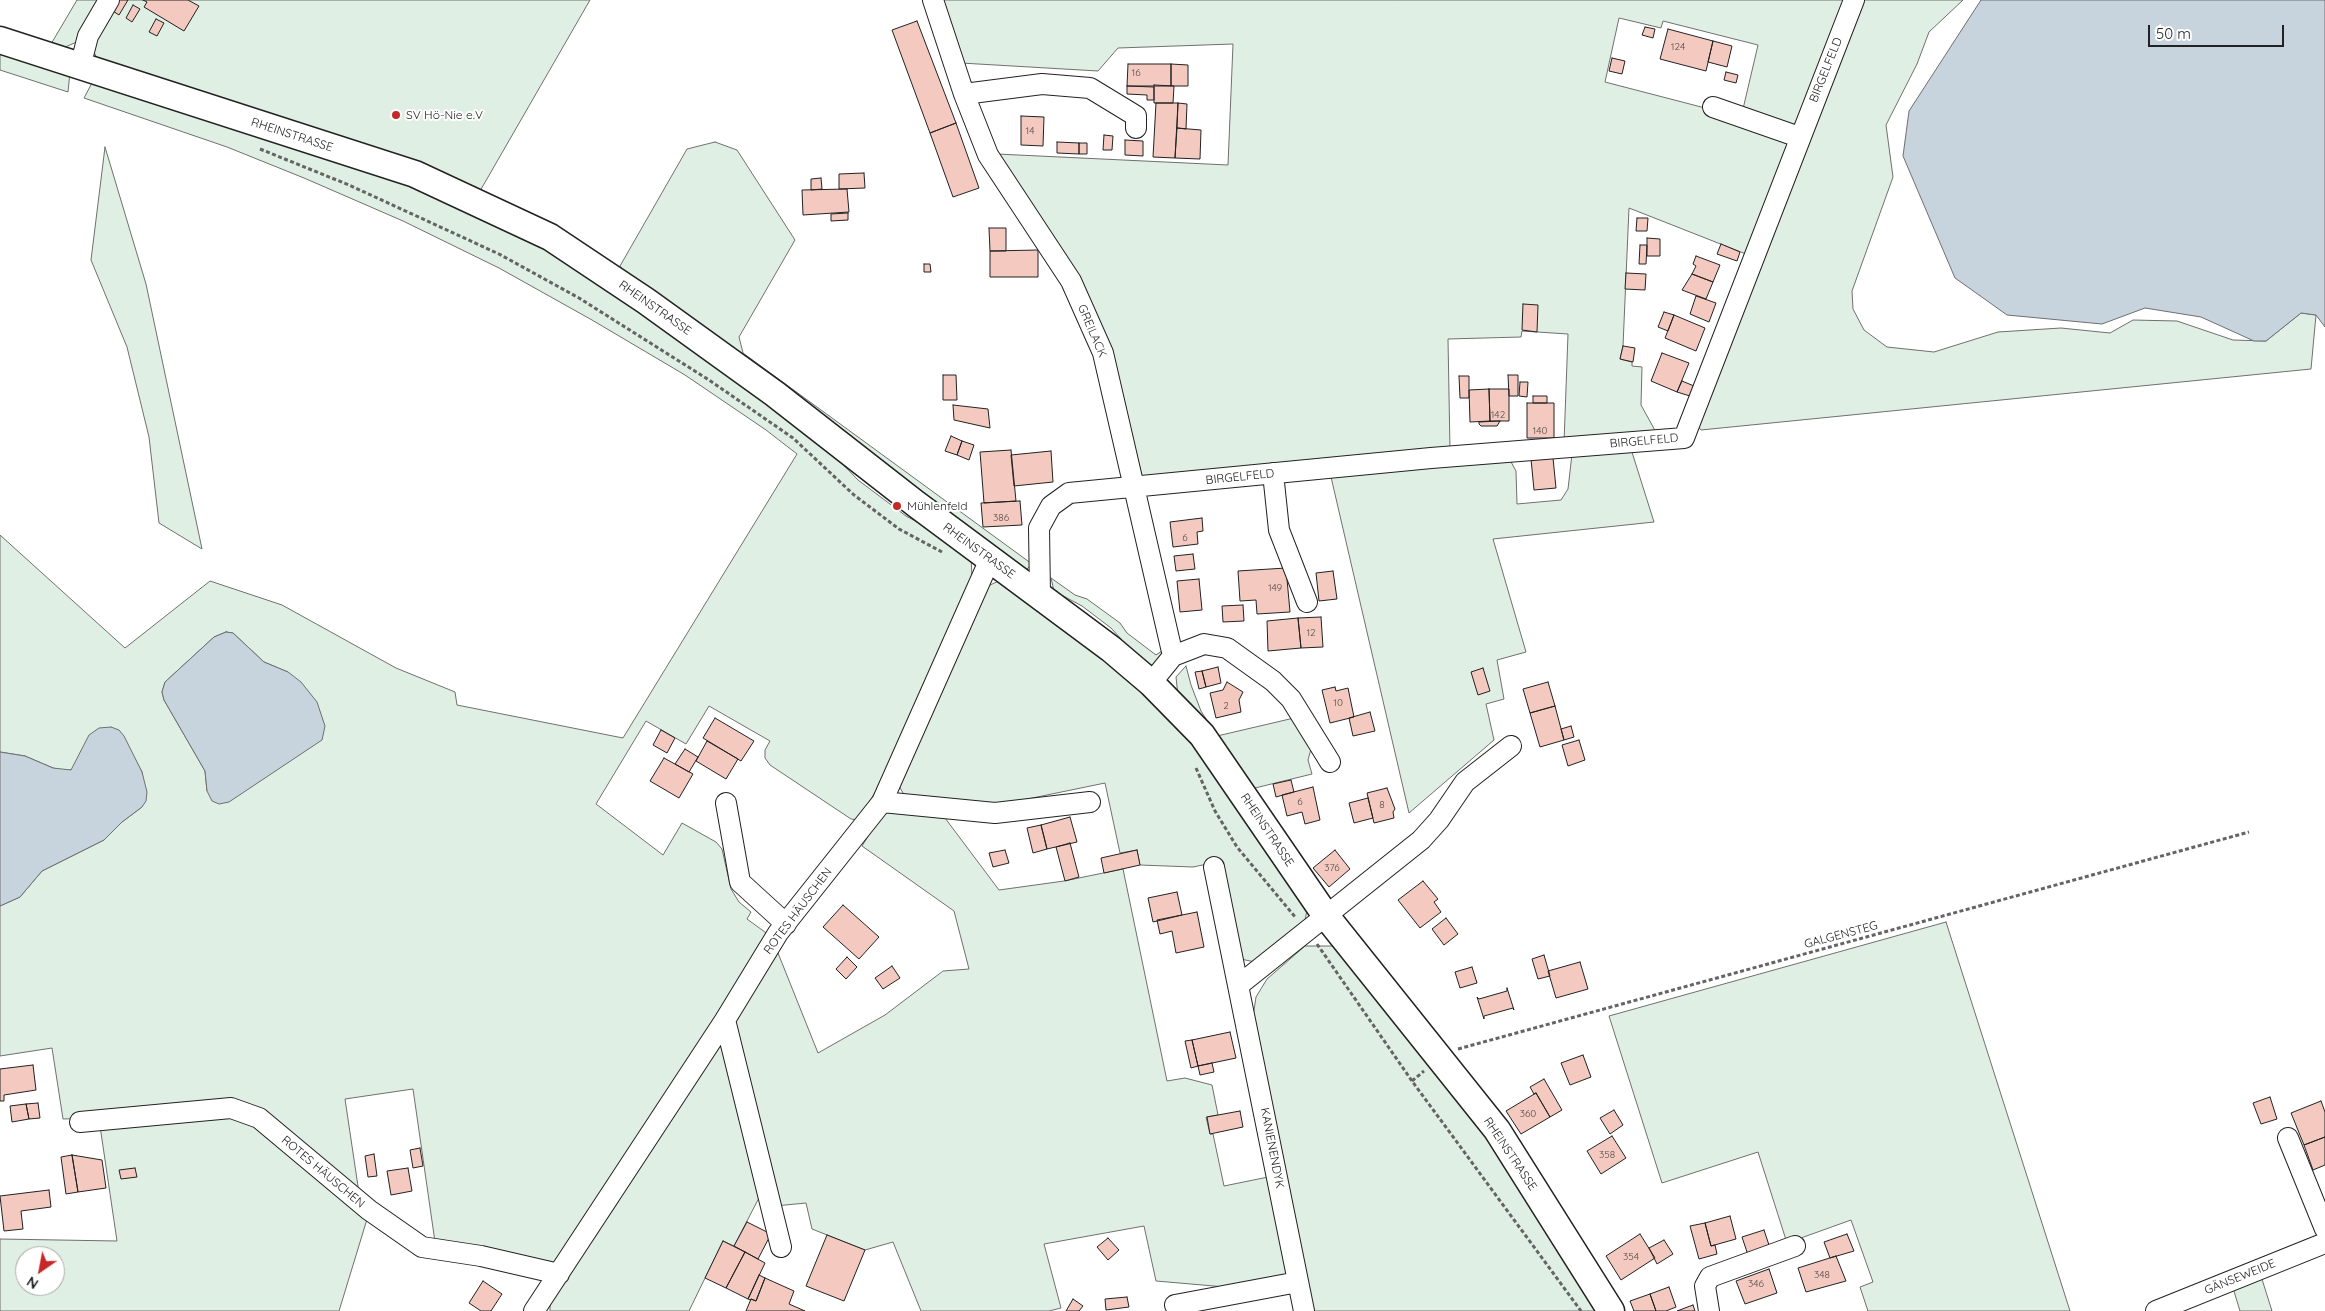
<!DOCTYPE html>
<meta charset="utf-8">
<style>
body{margin:0}
#map{position:relative;width:2325px;height:1311px;overflow:hidden;background:#fff;font-family:Quicksand,sans-serif}
canvas{display:block}
.north{position:absolute;left:15px;top:1246px;width:50px;height:50px;box-sizing:border-box;background:#fff;border:1px solid #a7a7a7;border-radius:50%;rotate:213deg;font-size:14px;font-weight:700;line-height:20px;text-align:center;color:#222}
.north::after{content:'';display:block;margin:auto;width:18px;height:22px;background:#c62828;clip-path:polygon(50% 0,100% 100%,50% 72%,0 100%)}
.scale{position:absolute;left:2148px;top:25px;width:136px;height:22px;box-sizing:border-box;border:2px solid #222;border-top:0;padding-left:6px;font-size:15px;line-height:18px;white-space:nowrap;color:#222;-webkit-text-stroke:4px #fff;paint-order:stroke}
</style>
<div id="map">
<canvas width="2325" height="1311"></canvas>
<div class="north">N</div>
<div class="scale">50 m</div>
</div>
<script>
const context = document.querySelector('canvas').getContext('2d');
context.lineJoin = 'round';
function fill(path, color) { context.fillStyle = color; context.fill(path, 'evenodd'); }
const shape = rows => new Path2D(rows.map(r => 'M' + r).join(''));
function trace(path, color, width, dash) { context.strokeStyle = color; context.lineWidth = width; context.lineCap = dash ? 'butt' : 'round'; context.setLineDash(dash || []); context.stroke(path); }
function label(font, color, halo, rows, align = 'center') {
  context.font = font + ' Quicksand,sans-serif'; context.lineWidth = 4; context.setLineDash([]); context.textBaseline = 'middle'; context.strokeStyle = halo; context.fillStyle = color; for (const [text, x, y, turn = 0] of rows) {
    context.save(); context.translate(x, y); context.rotate((+turn || 0) * Math.PI / 180); context.textAlign = isNaN(turn) ? turn : align; if (halo) context.strokeText(text, 0, 0); context.fillText(text, 0, 0); context.restore();
  }
}
const green = shape([
 [77,0,103,0,79,41,63,48,51,44,77,0],
 [119,0,590,0,480,191,438,170,97,59,92,47,119,0],
 [940,0,1847,0,1797,125,1789,126,1743,109,1758,45,1663,21,1661,28,1619,18,1605,82,1709,109,1783,135,1789,146,1746,254,1629,208,1623,346,1620,359,1632,362,1632,366,1642,367,1641,405,1657,434,1564,443,1568,334,1522,331,1521,337,1448,339,1450,451,1143,480,1109,348,997,154,1228,165,1233,44,1118,48,1098,71,961,63,940,0],
 [1863,0,1963,0,1929,32,1917,64,1886,125,1893,177,1852,291,1853,309,1864,330,1887,347,1934,352,1998,332,2061,328,2110,333,2133,320,2177,321,2233,340,2266,341,2301,313,2316,315,2311,369,1701,430,1696,424,1863,0],
 [0,49,70,72,68,92,0,70,0,49],
 [93,81,364,167,487,219,557,255,654,318,829,450,858,480,906,516,943,536,971,555,972,579,884,778,858,820,851,819,770,765,765,758,765,750,770,741,709,706,686,744,646,721,596,804,663,855,682,823,716,842,722,849,731,889,739,902,751,912,747,919,769,935,553,1265,435,1242,413,1089,345,1099,359,1193,261,1113,63,1119,52,1048,0,1056,0,906,20,897,42,871,104,840,122,822,142,807,142,772,119,730,71,770,66,771,53,768,25,756,0,752,0,535,125,648,210,581,282,605,396,668,455,692,457,705,623,738,797,454,766,430,685,375,592,320,499,268,403,221,304,178,227,147,84,98,93,81],
 [226,632,233,633,264,662,288,672,207,791,205,771,164,700,162,692,165,682,214,637,226,632],
 [715,142,737,150,795,240,739,337,743,353,1032,564,1023,573,625,276,620,266,687,149,715,142],
 [105,147,146,284,202,549,159,523,149,437,127,347,91,260,105,147],
 [1631,449,1654,522,1493,539,1526,652,1497,660,1504,699,1486,704,1494,740,1409,813,1331,477,1510,460,1516,471,1517,504,1561,500,1568,489,1572,454,1631,449],
 [1051,578,1075,595,1087,599,1120,623,1127,633,1156,655,1165,649,1157,666,1144,664,1111,628,1082,606,1054,591,1051,578],
 [1003,579,1111,659,1190,735,1308,904,1305,921,1255,962,1236,958,1217,862,1193,867,1140,865,1137,850,1120,853,1105,783,984,808,906,798,899,786,988,586,1003,579],
 [1186,666,1191,685,1201,711,1217,736,1294,718,1311,749,1308,760,1312,774,1251,789,1178,696,1176,677,1186,666],
 [887,806,942,814,999,890,1064,881,1123,869,1167,1081,1185,1078,1212,1085,1218,1115,1206,1117,1210,1134,1213,1134,1224,1186,1273,1176,1293,1279,1237,1288,1156,1281,1144,1226,1044,1244,1061,1308,1049,1311,921,1311,893,1242,865,1250,812,1229,806,1203,775,1206,733,1022,778,953,818,1053,885,1015,943,971,969,969,954,911,862,846,887,806],
 [1946,922,2070,1311,1868,1311,1860,1287,1873,1282,1851,1220,1787,1243,1758,1152,1662,1183,1609,1016,1946,922],
 [1305,946,1338,946,1477,1119,1601,1311,1309,1311,1251,1030,1256,997,1267,979,1305,946],
 [719,1044,728,1048,761,1194,734,1246,723,1241,689,1311,550,1311,550,1303,618,1202,624,1188,719,1044],
 [241,1115,368,1216,339,1311,0,1311,0,1239,117,1241,100,1126,241,1115],
 [25,1256,55,1256,55,1286,25,1286,25,1256],
 [2261,1276,2272,1311,2240,1311,2233,1288,2261,1276]
]);
fill(green, '#e0efe3');
trace(green, '#6f6f6f', 1);
const water = shape([
 [1981,0,2325,0,2325,327,2316,315,2301,313,2266,341,2254,341,2201,317,2145,308,2102,324,2007,315,1955,278,1903,156,1909,111,1981,0],
 [226,632,233,633,264,662,288,672,301,682,317,702,325,726,322,740,229,802,219,804,212,801,207,791,205,771,164,700,162,692,165,682,214,637,226,632],
 [111,727,119,730,124,736,142,772,147,792,146,801,142,807,122,822,104,840,42,871,20,897,0,906,0,752,25,756,53,768,71,770,89,735,99,728,111,727]
]);
fill(water, '#c7d3dd');
trace(water, '#6f6f6f', 1);
const building = shape([
 [119,0,128,0,119,15,113,11,119,0],
 [143,0,188,0,199,6,184,31,144,7,147,2,143,0],
 [133,5,140,9,132,22,126,18,133,5],
 [156,19,164,23,157,36,149,32,156,19],
 [917,21,956,123,930,133,892,30,917,21],
 [1645,27,1655,29,1653,38,1642,35,1645,27],
 [1668,29,1713,41,1706,71,1660,59,1668,29],
 [1713,41,1732,46,1727,67,1708,62,1713,41],
 [1612,58,1625,61,1622,74,1609,71,1612,58],
 [1128,64,1171,64,1171,86,1127,86,1128,64],
 [1171,64,1188,65,1188,86,1171,86,1171,64],
 [1726,72,1738,75,1736,83,1724,80,1726,72],
 [1154,85,1174,86,1173,103,1154,103,1154,85],
 [1127,86,1154,87,1154,100,1147,100,1147,95,1127,94,1127,86],
 [1156,103,1178,103,1175,158,1153,157,1156,103],
 [1178,103,1187,104,1186,129,1177,128,1178,103],
 [1021,116,1044,117,1043,146,1021,145,1021,116],
 [956,123,979,188,953,197,930,133,956,123],
 [1177,128,1201,130,1200,159,1175,158,1177,128],
 [1104,135,1113,136,1112,150,1103,150,1104,135],
 [1125,140,1143,141,1143,156,1125,155,1125,140],
 [1057,142,1079,143,1079,154,1057,153,1057,142],
 [1079,143,1087,143,1087,154,1079,154,1079,143],
 [864,173,865,188,839,189,839,174,864,173],
 [821,178,822,189,811,190,811,179,821,178],
 [847,189,849,212,803,215,802,190,847,189],
 [848,213,848,220,831,221,831,214,848,213],
 [1637,218,1648,218,1647,231,1636,231,1637,218],
 [989,228,1006,228,1006,251,990,251,989,228],
 [1647,238,1660,239,1660,256,1647,256,1647,238],
 [1721,244,1740,252,1737,261,1717,254,1721,244],
 [1640,245,1647,245,1646,264,1639,264,1640,245],
 [1038,250,1038,277,990,277,990,251,1038,250],
 [1696,256,1720,265,1713,282,1692,274,1696,266,1693,264,1696,256],
 [924,264,930,264,931,272,924,272,924,264],
 [1626,273,1646,274,1645,290,1625,289,1626,273],
 [1692,274,1713,282,1706,299,1682,290,1692,274],
 [1696,296,1716,303,1709,322,1690,314,1696,296],
 [1523,304,1538,305,1537,332,1522,330,1523,304],
 [1664,312,1674,315,1668,331,1658,327,1664,312],
 [1674,315,1705,328,1696,351,1665,338,1674,315],
 [1623,346,1635,348,1633,362,1620,359,1623,346],
 [1662,353,1689,363,1677,392,1651,381,1662,353],
 [943,375,956,375,957,400,943,400,943,375],
 [1508,375,1518,375,1518,396,1509,396,1508,375],
 [1459,376,1469,376,1469,398,1460,398,1459,376],
 [1682,381,1694,386,1690,396,1677,392,1682,381],
 [1520,382,1528,382,1527,397,1519,396,1520,382],
 [1489,389,1490,421,1470,422,1469,390,1489,389],
 [1489,389,1509,389,1509,421,1490,421,1489,389],
 [1533,396,1547,396,1547,403,1533,403,1533,396],
 [1527,403,1554,403,1554,438,1527,438,1527,403],
 [953,405,988,409,990,428,954,420,953,405],
 [1500,421,1497,426,1481,426,1479,424,1479,422,1500,421],
 [951,436,962,441,957,455,945,451,951,436],
 [962,441,974,445,969,460,957,455,962,441],
 [1011,450,1016,501,984,503,980,452,1011,450],
 [1051,451,1053,482,1014,486,1011,455,1051,451],
 [1553,458,1556,488,1534,490,1531,459,1553,458],
 [1020,501,1022,525,983,527,981,503,1020,501],
 [1202,518,1203,531,1197,532,1198,544,1173,547,1170,522,1202,518],
 [1193,554,1195,569,1176,571,1174,556,1193,554],
 [1286,568,1290,612,1257,614,1256,600,1240,601,1238,571,1286,568],
 [1333,571,1337,599,1319,601,1316,573,1333,571],
 [1199,579,1202,610,1180,612,1177,581,1199,579],
 [1243,605,1244,621,1223,622,1222,606,1243,605],
 [1321,617,1323,647,1301,648,1298,618,1321,617],
 [1298,618,1301,648,1268,651,1267,621,1298,618],
 [1218,667,1221,683,1206,687,1202,671,1218,667],
 [1483,668,1490,691,1478,695,1471,672,1483,668],
 [1202,671,1206,687,1199,689,1195,672,1202,671],
 [1227,682,1243,692,1239,700,1241,712,1216,718,1210,693,1223,690,1227,682],
 [1548,682,1555,706,1530,713,1523,689,1548,682],
 [1335,687,1336,691,1348,688,1354,717,1330,723,1322,690,1335,687],
 [1555,706,1564,740,1540,747,1530,713,1555,706],
 [1370,712,1375,731,1353,736,1349,718,1370,712],
 [715,718,754,741,741,761,703,738,715,718],
 [1571,726,1574,737,1564,740,1561,729,1571,726],
 [661,730,675,738,667,753,653,745,661,730],
 [1579,740,1585,760,1568,766,1562,745,1579,740],
 [707,741,738,759,726,779,696,761,707,741],
 [685,749,698,757,689,772,675,764,685,749],
 [664,758,693,774,679,798,650,781,664,758],
 [1291,780,1294,792,1276,797,1273,784,1291,780],
 [1313,787,1320,820,1305,824,1302,812,1287,816,1282,795,1313,787],
 [1387,788,1395,809,1393,812,1394,818,1374,823,1367,793,1387,788],
 [1368,798,1373,818,1354,823,1349,803,1368,798],
 [1070,817,1077,842,1047,849,1041,825,1070,817],
 [1041,825,1047,849,1033,853,1027,828,1041,825],
 [1070,843,1079,877,1065,881,1056,847,1070,843],
 [1005,850,1009,863,993,867,989,853,1005,850],
 [1137,850,1140,865,1104,873,1101,858,1137,850],
 [1335,850,1350,869,1329,887,1313,868,1335,850],
 [1423,881,1438,899,1434,902,1441,912,1420,928,1398,900,1423,881],
 [1177,892,1182,915,1153,922,1148,898,1177,892],
 [843,905,879,937,859,959,823,927,843,905],
 [1197,912,1204,947,1176,953,1172,931,1160,934,1157,920,1197,912],
 [1446,918,1458,934,1444,945,1432,929,1446,918],
 [1544,955,1550,976,1538,979,1532,959,1544,955],
 [847,957,857,967,846,979,836,969,847,957],
 [1580,962,1588,989,1556,998,1548,971,1580,962],
 [892,966,900,978,883,989,875,978,892,966],
 [1472,967,1477,983,1460,988,1455,972,1472,967],
 [1507,988,1514,1010,1513,1008,1484,1016,1484,1019,1477,997,1479,999,1507,991,1507,988],
 [1230,1032,1236,1058,1198,1066,1192,1040,1230,1032],
 [1192,1040,1198,1066,1191,1068,1185,1041,1192,1040],
 [1583,1055,1591,1077,1570,1085,1561,1063,1583,1055],
 [1212,1063,1214,1072,1200,1075,1198,1066,1212,1063],
 [33,1065,36,1090,4,1095,4,1101,0,1101,0,1069,33,1065],
 [1544,1079,1562,1110,1550,1117,1536,1093,1534,1094,1530,1087,1544,1079],
 [1536,1093,1550,1117,1521,1134,1506,1111,1536,1093],
 [2270,1097,2277,1119,2261,1124,2253,1103,2270,1097],
 [2321,1101,2325,1112,2325,1137,2304,1145,2291,1113,2321,1101],
 [38,1103,40,1118,29,1119,26,1104,38,1103],
 [26,1104,29,1119,12,1122,10,1106,26,1104],
 [1614,1110,1623,1125,1610,1134,1600,1118,1614,1110],
 [1240,1111,1243,1127,1210,1134,1207,1117,1240,1111],
 [1612,1136,1626,1158,1601,1174,1587,1151,1612,1136],
 [2325,1137,2325,1165,2313,1170,2304,1145,2325,1137],
 [420,1148,423,1166,413,1168,410,1150,420,1148],
 [374,1154,377,1176,368,1177,365,1156,374,1154],
 [72,1155,78,1192,66,1194,61,1157,72,1155],
 [72,1155,102,1160,106,1188,78,1192,72,1155],
 [135,1168,137,1177,121,1179,119,1170,135,1168],
 [408,1168,412,1191,391,1195,387,1171,408,1168],
 [49,1190,51,1207,21,1211,23,1229,4,1231,0,1196,49,1190],
 [1730,1216,1736,1239,1711,1246,1705,1223,1730,1216],
 [747,1222,771,1234,758,1259,734,1246,747,1222],
 [1705,1223,1711,1246,1715,1245,1717,1254,1699,1259,1690,1226,1705,1223],
 [1764,1230,1770,1248,1748,1255,1742,1237,1764,1230],
 [1640,1234,1655,1258,1621,1280,1606,1256,1640,1234],
 [1847,1234,1854,1251,1830,1258,1824,1242,1847,1234],
 [827,1235,865,1250,844,1301,806,1286,827,1235],
 [1108,1238,1119,1250,1108,1260,1097,1247,1108,1238],
 [1664,1240,1673,1254,1657,1264,1649,1248,1664,1240],
 [723,1241,745,1252,726,1288,705,1278,723,1241],
 [745,1252,765,1263,748,1299,726,1288,745,1252],
 [1836,1256,1846,1281,1806,1292,1798,1268,1836,1256],
 [1769,1269,1777,1293,1745,1304,1736,1281,1769,1269],
 [759,1275,765,1278,756,1301,751,1299,750,1300,748,1299,759,1275],
 [765,1278,794,1291,789,1304,805,1311,746,1311,751,1299,756,1301,765,1278],
 [483,1281,502,1294,491,1311,481,1311,469,1303,483,1281],
 [1669,1287,1676,1307,1666,1311,1656,1311,1650,1294,1669,1287],
 [1650,1294,1656,1311,1634,1311,1630,1301,1650,1294],
 [1127,1297,1129,1307,1106,1310,1105,1299,1127,1297],
 [1073,1299,1083,1306,1079,1311,1066,1311,1073,1299],
 [1693,1305,1695,1311,1677,1311,1693,1305]
]);
fill(building, '#f3c9c0');
trace(building, '#222', 1);
const minor = shape([
 [933,0,964,94,988,155,1071,281,1103,353,1173,656,1151,683],
 [80,67,88,36,109,0],
 [964,94,1042,84,1090,88,1136,116,1136,128],
 [1713,107,1799,137],
 [1273,473,1279,530,1307,602],
 [1040,595,1039,528,1051,506,1069,493,1431,458,1684,438,1854,0],
 [1173,656,1204,644,1227,648,1273,681,1291,699,1330,762],
 [882,802,995,813,1090,802],
 [726,803,740,882,786,924],
 [1214,867,1304,1311],
 [1239,985,1421,840,1439,820,1465,782,1511,746],
 [725,1020,781,1247],
 [80,1122,231,1108,259,1118,369,1210,422,1247,481,1256,559,1274],
 [2288,1138,2325,1229],
 [1175,1305,1298,1282],
 [534,1311,725,1020,778,933,882,802,990,559],
 [1709,1311,1705,1286,1710,1277,1795,1246],
 [2156,1311,2325,1243]
]);
const major = shape([
 [0,40,415,174,550,237,646,301,775,394,916,504,1111,649,1151,683,1202,735,1326,916,1497,1130,1611,1311]
]);
trace(minor, '#222', 22);
trace(major, '#222', 29);
trace(shape([
 [260,149,349,185,499,254,579,298,709,380,793,438,854,495,899,529,942,552],
 [1196,768,1215,811,1237,847,1296,918],
 [1317,944,1412,1081,1581,1311],
 [1458,1049,2249,832],
 [1412,1081,1424,1071]
]), '#646464', 3, [4, 2.5]);
trace(minor, '#fff', 20);
trace(major, '#fff', 26);
for (const [x, y, r, color] of [
 [396,115,5,"#c62828"],
 [897,506,5,"#c62828"]
]) { const dot = new Path2D(); dot.arc(x, y, r, 0, 2 * Math.PI); context.fillStyle = color; context.fill(dot); trace(dot, '#fff', 2); }
label('10px', '#564c4a', null, [
 ["124",1678,47],
 ["16",1136,73],
 ["14",1030,131],
 ["142",1498,415],
 ["140",1540,431],
 ["386",1001,518],
 ["6",1185,538],
 ["149",1275,588],
 ["12",1311,633],
 ["10",1338,703],
 ["2",1226,706],
 ["6",1300,802],
 ["8",1382,805],
 ["376",1332,868],
 ["360",1528,1114],
 ["358",1607,1155],
 ["354",1631,1257],
 ["348",1822,1275],
 ["346",1756,1284]
]);
label('12px', '#222', '#fff', [
 ["BIRGELFELD",1826,70,-68],
 ["RHEINSTRASSE",292,135,18],
 ["RHEINSTRASSE",655,308,35],
 ["GREILACK",1092,331,67],
 ["BIRGELFELD",1644,441,-5],
 ["BIRGELFELD",1240,477,-6],
 ["RHEINSTRASSE",979,551,36],
 ["RHEINSTRASSE",1267,830,56],
 ["ROTES HÄUSCHEN",798,911,-53],
 ["GALGENSTEG",1841,935,-15],
 ["KANIENENDYK",1272,1148,79],
 ["RHEINSTRASSE",1510,1154,56],
 ["ROTES HÄUSCHEN",323,1172,40],
 ["GÄNSEWEIDE",2240,1277,-22]
]);
label('12px', '#222', '#fff', [
 ["SV Hö-Nie e.V",406,115],
 ["Mühlenfeld",907,506]
], 'left');
</script>
